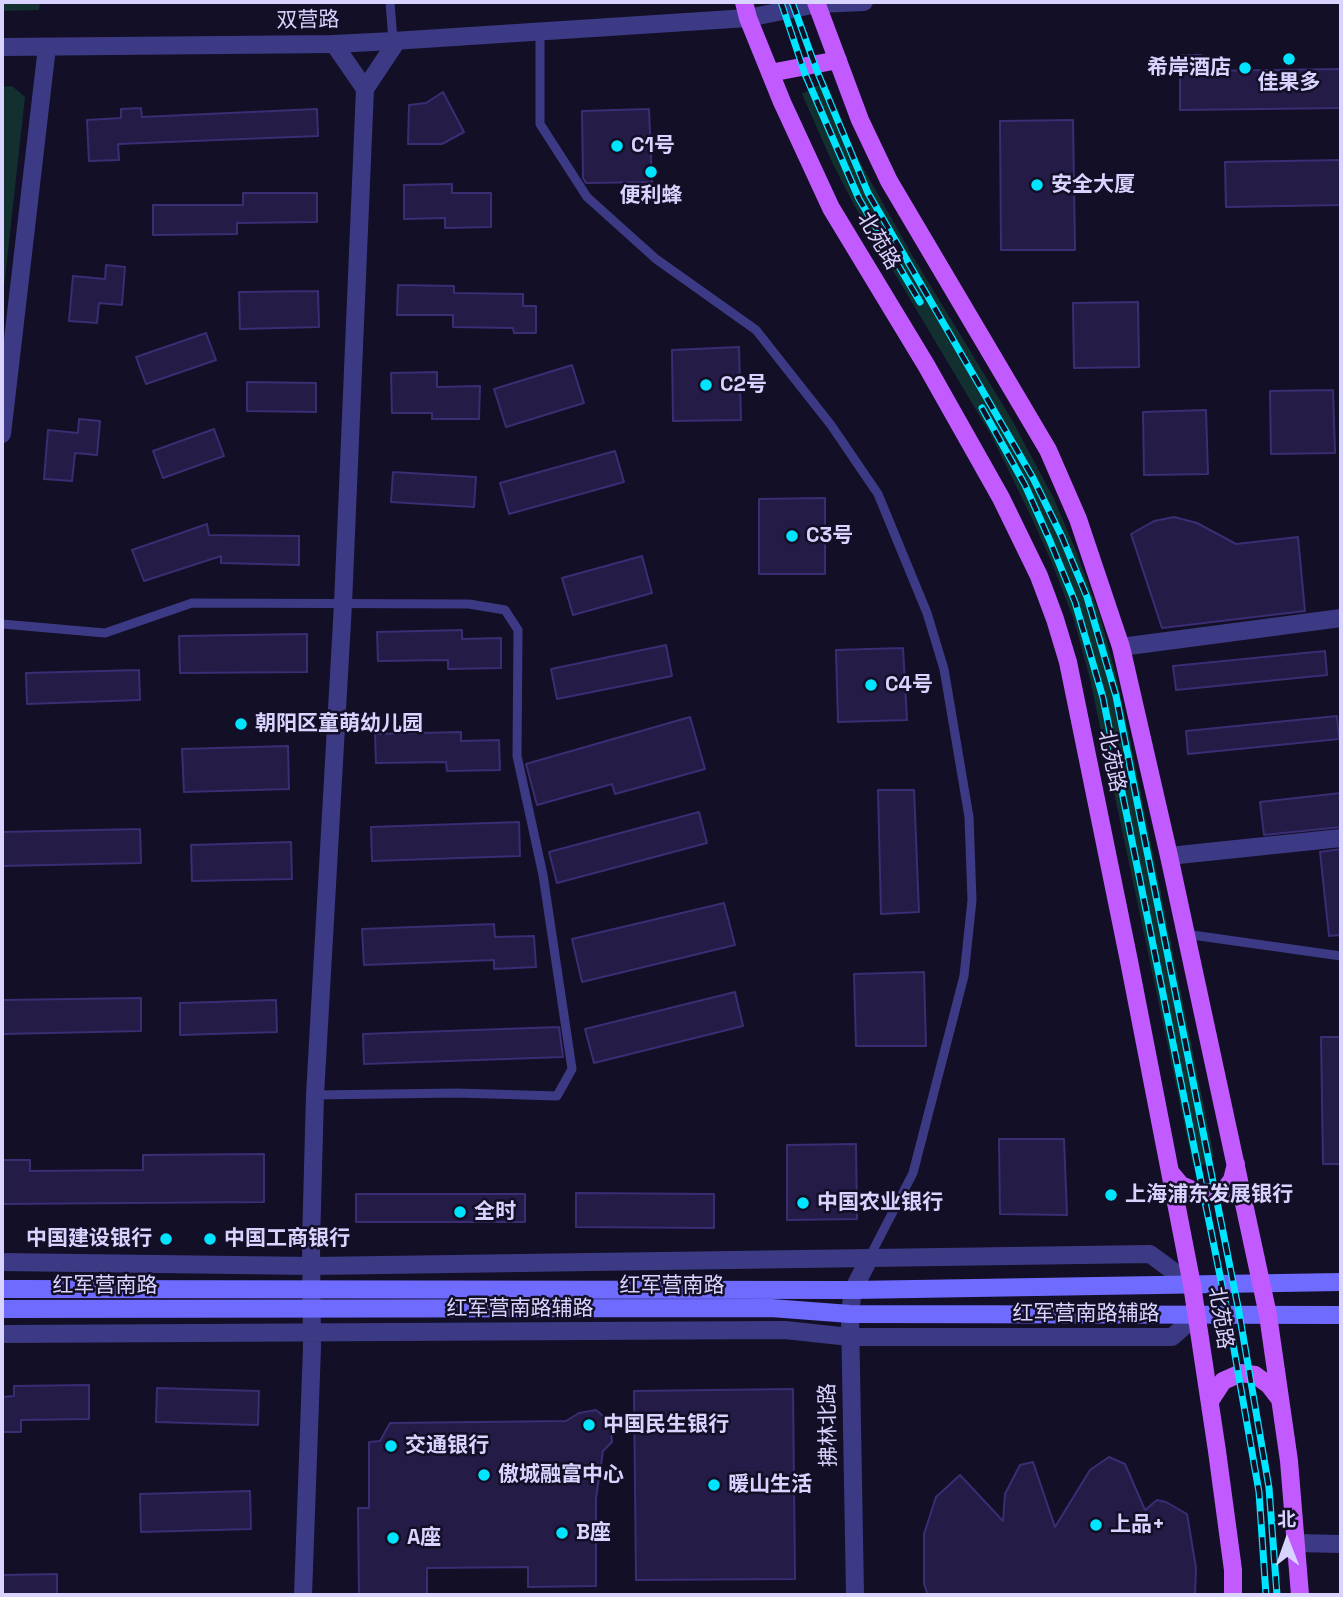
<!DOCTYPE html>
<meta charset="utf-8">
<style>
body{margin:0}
#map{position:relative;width:1343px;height:1597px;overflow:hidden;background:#130f26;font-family:"Space Grotesk","Noto Sans SC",sans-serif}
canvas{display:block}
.frame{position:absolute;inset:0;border:4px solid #d9d4ff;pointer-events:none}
.north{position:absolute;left:1252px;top:1506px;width:70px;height:70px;-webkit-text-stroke:5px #130f26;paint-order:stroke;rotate:359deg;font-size:19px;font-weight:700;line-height:28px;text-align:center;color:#d9d4ff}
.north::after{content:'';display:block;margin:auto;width:24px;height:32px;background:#d9d4ff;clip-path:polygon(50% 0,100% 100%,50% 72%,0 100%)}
</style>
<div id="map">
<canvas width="1343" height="1597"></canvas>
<div class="frame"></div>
<div class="north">北</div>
</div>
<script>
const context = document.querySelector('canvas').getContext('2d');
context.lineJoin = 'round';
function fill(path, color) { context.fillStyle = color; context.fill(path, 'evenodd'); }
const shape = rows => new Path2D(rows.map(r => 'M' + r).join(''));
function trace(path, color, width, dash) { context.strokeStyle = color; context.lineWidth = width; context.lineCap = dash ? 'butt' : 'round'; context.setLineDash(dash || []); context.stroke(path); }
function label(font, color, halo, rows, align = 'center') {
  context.font = font + ' "Space Grotesk","Noto Sans SC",sans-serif'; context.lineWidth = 5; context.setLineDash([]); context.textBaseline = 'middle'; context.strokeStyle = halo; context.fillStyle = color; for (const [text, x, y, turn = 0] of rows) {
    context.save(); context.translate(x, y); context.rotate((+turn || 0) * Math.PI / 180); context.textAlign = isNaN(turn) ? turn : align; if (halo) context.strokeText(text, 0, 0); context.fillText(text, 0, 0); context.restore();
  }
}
fill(shape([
 [2,2,40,2,39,10,2,11],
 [826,81,856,155,912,255,1012,420,1054,499,1077,553,1100,616,1116,675,1130,740,1214,1157,1204,1165,1193,1165,1090,679,1074,620,1052,563,1029,512,991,435,854,205,832,162,802,94],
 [12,86,25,97,2,305,2,87]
]), '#12302f');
const building = shape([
 [1180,55,1201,55,1202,71,1341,69,1341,108,1180,110,1180,55],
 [443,92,464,132,442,144,408,144,409,105,426,103,443,92],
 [141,108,142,117,317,109,318,136,118,144,119,160,89,161,87,120,121,118,121,109,141,108],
 [649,109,652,182,586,183,583,178,582,111,649,109],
 [1073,120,1075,250,1001,250,1000,121,1073,120],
 [1341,160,1341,205,1226,207,1225,162,1341,160],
 [452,184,452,193,491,193,491,227,445,228,445,218,404,219,404,185,452,184],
 [243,193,317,193,317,222,237,223,237,234,153,235,153,205,243,205,243,193],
 [106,265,125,267,122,305,99,303,97,323,69,321,73,276,105,279,106,265],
 [398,285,454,286,454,293,523,294,523,306,536,306,536,333,514,333,513,328,453,327,453,315,397,315,398,285],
 [318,291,319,327,240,329,239,292,318,291],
 [1138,302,1139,367,1074,368,1073,303,1138,302],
 [206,333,216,360,146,384,136,357,206,333],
 [739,347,741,420,673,421,672,350,739,347],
 [572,365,584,403,506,427,494,389,572,365],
 [437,372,437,387,480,386,479,419,432,419,432,413,392,413,391,373,437,372],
 [247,382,316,383,316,412,247,411,247,382],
 [1333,390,1335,453,1271,454,1270,391,1333,390],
 [1206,410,1208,474,1144,475,1143,412,1206,410],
 [79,419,100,421,97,455,75,453,72,481,44,479,48,430,78,433,79,419],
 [214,429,224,456,163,478,153,451,214,429],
 [615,451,624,482,509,514,500,483,615,451],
 [393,472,476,477,474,507,391,502,393,472],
 [825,498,825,574,759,574,759,499,825,498],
 [1174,517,1197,523,1236,544,1298,537,1305,611,1162,628,1131,534,1154,521,1174,517],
 [207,524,209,535,299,536,299,565,221,563,221,556,144,581,132,550,207,524],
 [642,556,652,593,573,615,562,578,642,556],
 [462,630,462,639,501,638,501,668,448,669,448,660,378,661,377,632,462,630],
 [307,634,307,672,180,673,179,636,307,634],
 [666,645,672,676,557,699,551,669,666,645],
 [903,648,907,720,838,722,836,650,903,648],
 [1325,651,1327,675,1176,690,1173,666,1325,651],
 [139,670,140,700,27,704,26,673,139,670],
 [1337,716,1339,739,1188,754,1186,731,1337,716],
 [690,717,705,769,615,794,612,784,537,805,526,764,690,717],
 [461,732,461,741,499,740,500,770,447,771,446,762,376,763,375,734,461,732],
 [288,746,289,789,184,792,182,749,288,746],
 [878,790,914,790,919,912,881,914,878,790],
 [1341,793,1341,827,1264,835,1260,802,1341,793],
 [699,812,707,843,557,883,549,852,699,812],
 [519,822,520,856,372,861,371,827,519,822],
 [140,829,141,863,2,866,2,832,140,829],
 [291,842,292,879,192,881,191,845,291,842],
 [1341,849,1341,935,1329,936,1320,852,1341,849],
 [724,903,735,945,582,982,572,939,724,903],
 [494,924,495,937,534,936,536,967,494,969,494,960,364,965,362,929,494,924],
 [924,972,926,1046,856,1046,854,974,924,972],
 [735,992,743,1026,594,1063,585,1029,735,992],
 [141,998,141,1031,3,1034,2,1000,141,998],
 [276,1000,277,1032,180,1035,180,1003,276,1000],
 [559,1027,563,1057,364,1064,363,1034,559,1027],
 [1321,1037,1341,1037,1341,1164,1323,1164,1321,1037],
 [999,1139,1064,1139,1067,1215,1000,1214,999,1139],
 [856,1144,857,1219,787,1220,787,1145,856,1144],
 [264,1154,264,1202,2,1204,2,1160,30,1160,30,1171,143,1170,143,1155,264,1154],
 [576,1193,714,1194,714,1228,576,1227,576,1193],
 [356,1194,525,1194,525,1222,356,1222,356,1194],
 [89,1385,89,1419,21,1420,21,1432,2,1432,2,1397,14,1396,14,1386,89,1385],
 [157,1388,259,1391,258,1425,156,1422,157,1388],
 [793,1389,795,1579,636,1580,634,1391,793,1389],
 [596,1410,610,1422,612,1442,603,1451,596,1498,596,1586,528,1587,528,1567,427,1568,427,1595,359,1595,358,1508,369,1508,369,1442,380,1441,390,1423,566,1421,579,1413,596,1410],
 [1109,1457,1125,1464,1145,1510,1157,1500,1166,1502,1187,1514,1196,1568,1195,1595,928,1595,924,1584,924,1534,936,1497,960,1475,1003,1521,1005,1494,1020,1465,1033,1462,1055,1527,1090,1470,1109,1457],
 [250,1491,251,1529,141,1532,140,1494,250,1491],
 [57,1574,57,1595,2,1595,2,1575,57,1574]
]);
fill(building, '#241b47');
trace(building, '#3b2d73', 2);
trace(shape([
 [390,2,393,41],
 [540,32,540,124,587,197,656,259,756,330,831,425,878,494,927,613,944,669,969,817,972,900,964,976,913,1173,869,1258],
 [2,624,105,633,192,603,469,604,505,610,518,630,517,756,543,875,572,1069,557,1096,457,1093,315,1095],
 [1185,934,1341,956]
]), '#3d3a85', 9);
trace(shape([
 [334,44,365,89],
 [2,434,47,47],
 [1121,647,1341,618],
 [1169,856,1341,838],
 [2,1262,312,1266,1150,1254,1192,1285],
 [2,1334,785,1330,850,1337,1172,1337,1197,1315],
 [1296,1543,1341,1544],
 [303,1595,312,1347,311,1242,315,1095,343,604,365,89,397,41],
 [855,1595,850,1314,853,1290,869,1259]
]), '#3d3a85', 18);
trace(shape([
 [2,47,334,44,393,41,748,18,817,4,864,2]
]), '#3d3a85', 18);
trace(shape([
 [2,1289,853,1290,1341,1282],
 [2,1309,771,1308,850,1314,1341,1315]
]), '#6f6bff', 18);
trace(shape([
 [744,2,748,18,782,102,831,208,926,365,1001,498,1039,576,1055,619,1068,662,1129,961,1192,1285,1217,1451,1233,1570,1233,1595],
 [816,2,860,120,889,181,1048,450,1078,519,1121,647,1169,856,1268,1315,1289,1461,1300,1595],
 [770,73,838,60],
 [1170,1172,1181,1185,1197,1192,1211,1192,1225,1189,1232,1180,1236,1164],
 [1210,1401,1223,1381,1241,1373,1255,1375,1269,1385,1279,1398]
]), '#c25bff', 18);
const rail = shape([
 [781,2,805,74,859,199,920,302],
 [792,2,817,71,868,193,1033,478,1062,537,1087,597,1116,696,1239,1312,1269,1488,1277,1595],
 [982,408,1025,485,1050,541,1075,602,1103,698,1228,1315,1259,1492,1266,1595]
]);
trace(rail, '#00e5ff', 7);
trace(rail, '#130f26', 4.5, [13]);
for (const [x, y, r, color] of [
 [1289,59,7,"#00e5ff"],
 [1245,68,7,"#00e5ff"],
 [617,146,7,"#00e5ff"],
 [651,172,7,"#00e5ff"],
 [1037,185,7,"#00e5ff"],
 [706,385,7,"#00e5ff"],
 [792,536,7,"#00e5ff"],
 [871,685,7,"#00e5ff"],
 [241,724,7,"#00e5ff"],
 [1111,1195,7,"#00e5ff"],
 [803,1203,7,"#00e5ff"],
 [460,1212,7,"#00e5ff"],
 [166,1239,7,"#00e5ff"],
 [210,1239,7,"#00e5ff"],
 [589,1425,7,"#00e5ff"],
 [391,1446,7,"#00e5ff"],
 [484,1475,7,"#00e5ff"],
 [714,1485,7,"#00e5ff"],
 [1096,1525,7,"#00e5ff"],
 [562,1533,7,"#00e5ff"],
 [393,1538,7,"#00e5ff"]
]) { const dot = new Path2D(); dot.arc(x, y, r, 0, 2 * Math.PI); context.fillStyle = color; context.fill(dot); trace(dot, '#130f26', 2.5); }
label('21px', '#d9d4ff', '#130f26', [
 ["双营路",308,21,-1],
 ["北苑路",878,241,59],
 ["北苑路",1111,761,78],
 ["红军营南路",105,1286],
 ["红军营南路",672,1286],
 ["红军营南路辅路",520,1309],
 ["红军营南路辅路",1086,1314],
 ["北苑路",1220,1318,81],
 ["拂林北路",829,1425,-91]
]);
label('bold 21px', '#d9d4ff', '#130f26', [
 ["希岸酒店",1231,68,"right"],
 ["佳果多",1289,83,"center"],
 ["C1号",631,146],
 ["安全大厦",1051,185],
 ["便利蜂",651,196,"center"],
 ["C2号",720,385],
 ["C3号",806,536],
 ["C4号",885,685],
 ["朝阳区童萌幼儿园",255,724],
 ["上海浦东发展银行",1125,1195],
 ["中国农业银行",817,1203],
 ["全时",474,1212],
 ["中国建设银行",152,1239,"right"],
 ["中国工商银行",224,1239],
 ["中国民生银行",603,1425],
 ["交通银行",405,1446],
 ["傲城融富中心",498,1475],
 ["暖山生活",728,1485],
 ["上品+",1110,1525],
 ["B座",576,1533],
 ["A座",407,1538]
], 'left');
</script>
